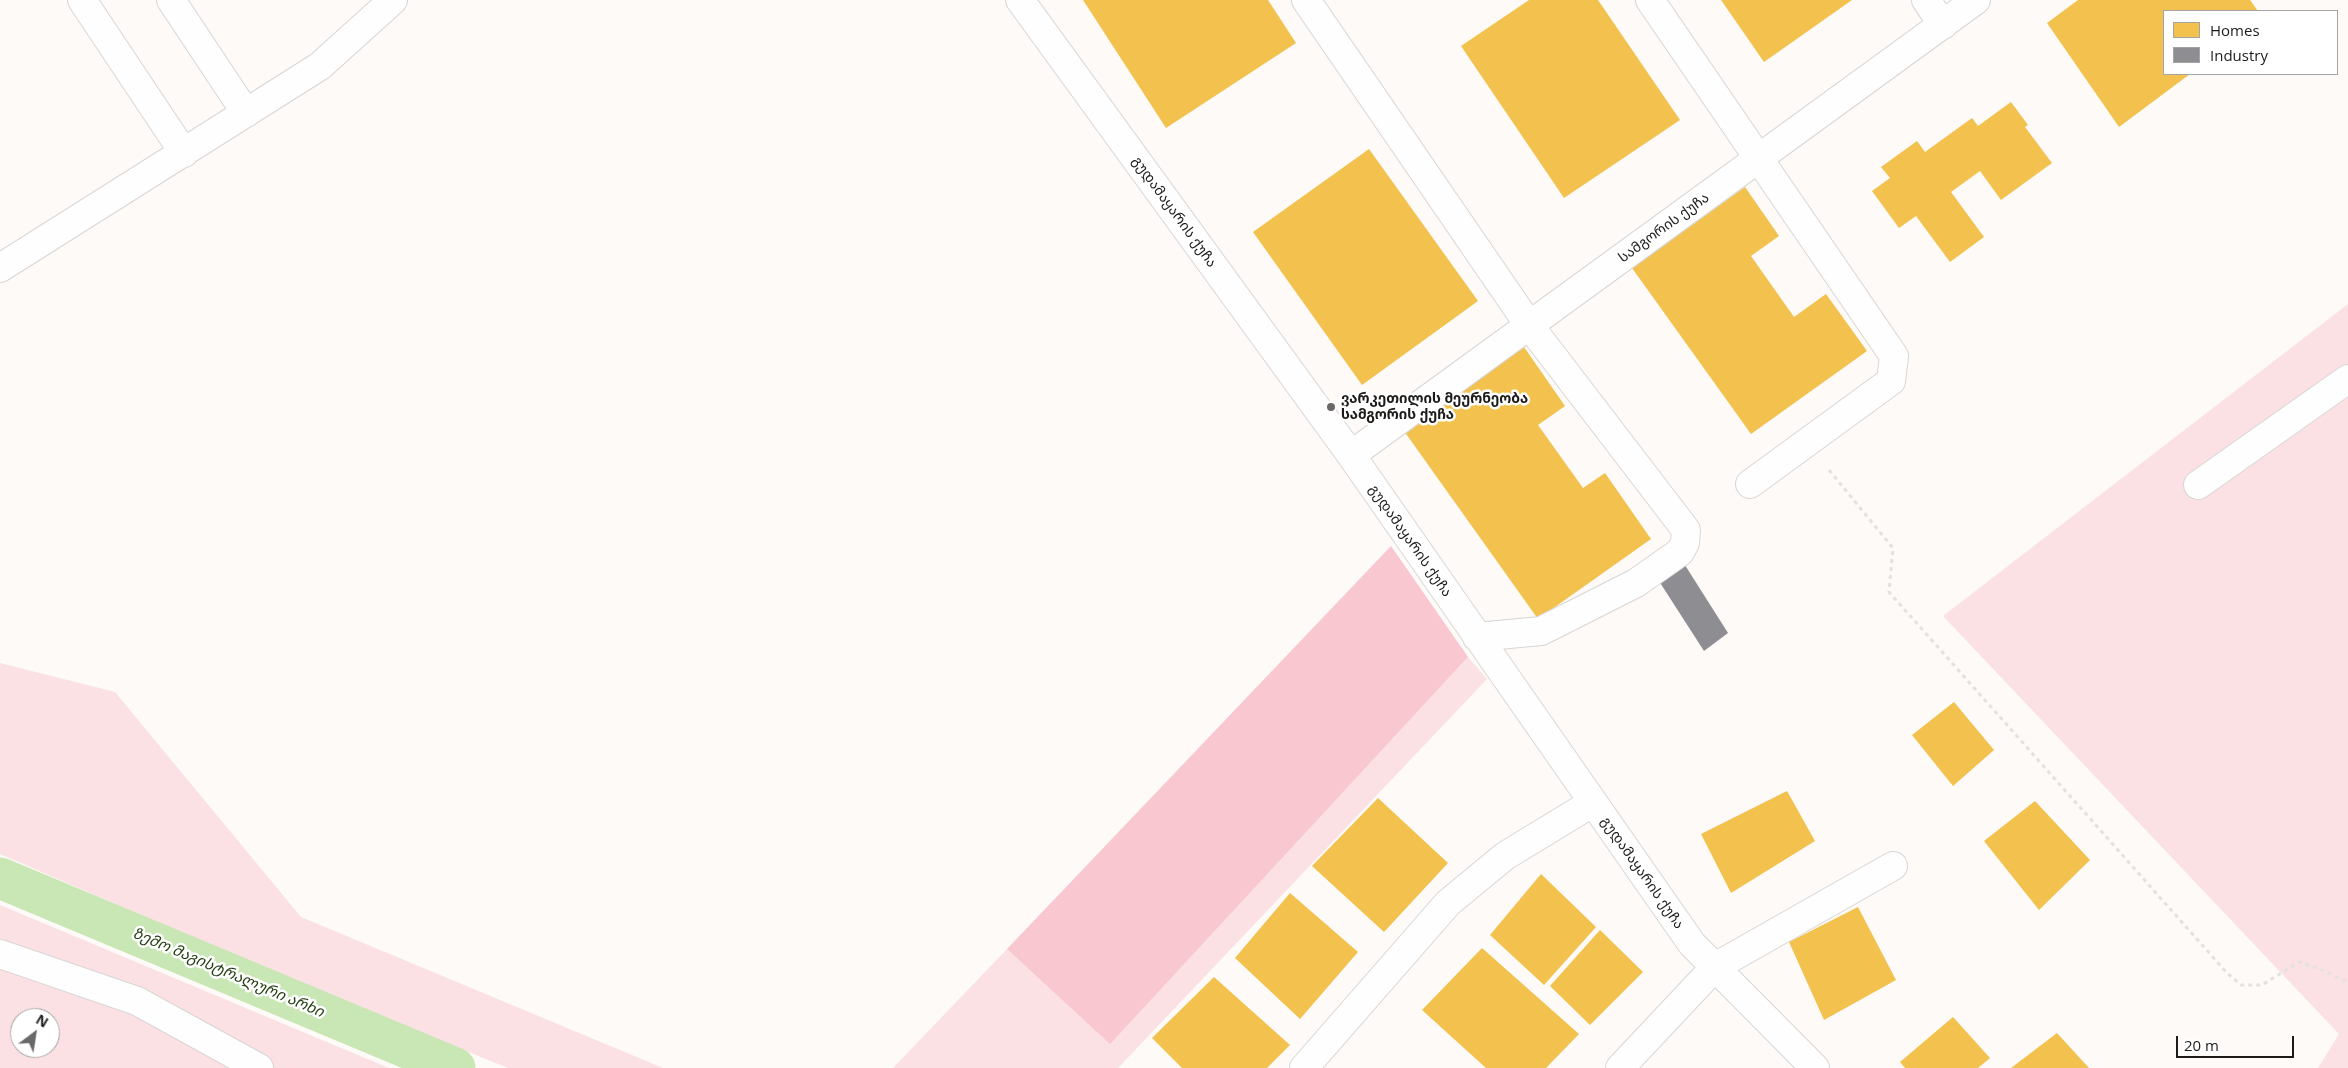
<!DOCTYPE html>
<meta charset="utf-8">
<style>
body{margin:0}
#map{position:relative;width:2348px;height:1068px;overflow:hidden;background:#fdfaf7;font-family:"Open Sans",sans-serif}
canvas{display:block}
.legend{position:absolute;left:2163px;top:10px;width:175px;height:65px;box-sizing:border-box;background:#fff;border:1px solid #a5a4a3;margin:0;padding:6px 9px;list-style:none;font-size:15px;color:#1d1b1a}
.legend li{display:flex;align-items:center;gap:10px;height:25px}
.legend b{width:25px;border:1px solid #a5a4a3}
.north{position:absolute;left:10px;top:1008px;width:50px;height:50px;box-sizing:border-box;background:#fff;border:1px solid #a5a4a3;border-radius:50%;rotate:31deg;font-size:14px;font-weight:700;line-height:20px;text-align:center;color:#1d1b1a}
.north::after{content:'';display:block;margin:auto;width:18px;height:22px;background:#6b6967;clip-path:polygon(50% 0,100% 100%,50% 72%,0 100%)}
.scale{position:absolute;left:2176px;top:1036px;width:118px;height:22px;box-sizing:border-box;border:2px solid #1d1b1a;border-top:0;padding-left:6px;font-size:15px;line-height:18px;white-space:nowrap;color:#1d1b1a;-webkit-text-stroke:4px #fff;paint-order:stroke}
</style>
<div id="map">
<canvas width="2348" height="1068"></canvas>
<ul class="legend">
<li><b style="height:14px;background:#f2c14e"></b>Homes</li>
<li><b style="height:14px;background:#8d8d92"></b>Industry</li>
</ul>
<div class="north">N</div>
<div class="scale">20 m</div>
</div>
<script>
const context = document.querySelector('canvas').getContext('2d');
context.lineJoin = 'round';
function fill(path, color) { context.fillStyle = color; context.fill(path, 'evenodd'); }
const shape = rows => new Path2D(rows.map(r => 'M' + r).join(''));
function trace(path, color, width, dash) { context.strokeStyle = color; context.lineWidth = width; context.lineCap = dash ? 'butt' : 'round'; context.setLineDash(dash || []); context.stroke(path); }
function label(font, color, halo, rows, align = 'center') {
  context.font = font + ' "Open Sans","Noto Sans Georgian",sans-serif'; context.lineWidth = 5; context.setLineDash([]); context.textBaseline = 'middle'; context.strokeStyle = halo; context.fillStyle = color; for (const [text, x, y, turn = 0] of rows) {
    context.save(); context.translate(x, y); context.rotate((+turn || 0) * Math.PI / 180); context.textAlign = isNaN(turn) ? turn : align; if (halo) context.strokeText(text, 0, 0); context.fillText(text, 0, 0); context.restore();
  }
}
fill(shape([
 [2348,304,2348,1068,2318,1068,2339,1034,1943,616],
 [1468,657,1487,679,1118,1068,893,1068,1007,949,1110,1043],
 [0,663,115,692,301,917,663,1068,508,1068,273,972,0,854],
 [0,905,341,1048,389,1068,0,1068],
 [20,1018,50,1018,50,1048,20,1048]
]), '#fbe1e4');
fill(shape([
 [1391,546,1468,657,1110,1044,1007,949]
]), '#f8c7d0');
fill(shape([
 [1083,0,1268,0,1296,43,1166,128],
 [1529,0,1598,0,1680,120,1564,198,1461,46],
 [1721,0,1852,0,1764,62],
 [2078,0,2250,0,2258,11,2164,11,2164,74,2190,74,2119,127,2047,23],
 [2011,102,2028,125,2025,127,2052,163,2001,200,1980,171,1951,192,1984,237,1950,262,1916,216,1899,228,1872,191,1890,178,1881,167,1917,141,1925,152,1972,118,1978,126],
 [1369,149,1478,301,1362,385,1253,232],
 [1745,187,1779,236,1751,256,1794,317,1826,294,1867,351,1751,434,1632,268],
 [1524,347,1565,406,1538,425,1583,488,1605,473,1651,539,1538,619,1404,431],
 [1954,702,1994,750,1953,786,1912,735],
 [1787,791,1815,841,1731,893,1701,834],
 [1378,798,1448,863,1384,932,1312,866],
 [2035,801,2090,860,2039,910,1984,841],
 [1541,874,1596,927,1544,985,1490,935],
 [1290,893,1358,952,1300,1019,1235,958],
 [1858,907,1896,980,1824,1020,1789,942],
 [1600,930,1643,972,1590,1025,1550,986],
 [1482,948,1579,1034,1546,1068,1486,1068,1422,1010],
 [1214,977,1290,1045,1267,1068,1182,1068,1152,1038],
 [1953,1017,1990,1058,1978,1068,1905,1068,1900,1062],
 [2057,1033,2089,1068,2011,1068]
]), '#f2c14e');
fill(shape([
 [1683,562,1728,633,1704,651,1657,578]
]), '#8d8d92');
trace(shape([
 [0,878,455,1068]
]), '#c8e7b5', 41);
const minor = shape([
 [82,0,184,153],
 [171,0,246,113],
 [1020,0,1351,455,1692,944,1815,1068],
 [1306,0,1529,325,1686,530,1685,543,1680,552,1636,583,1541,631,1477,637],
 [1650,0,1894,356,1891,381,1750,484],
 [1926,0,1943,25],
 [0,268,320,66,393,0],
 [1351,455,1976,0],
 [2198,485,2348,379],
 [0,954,137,1001,259,1068],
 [1304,1068,1448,903,1505,856,1592,803],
 [1620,1068,1715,967,1893,866]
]);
trace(minor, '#d8d6d4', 30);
trace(shape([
 [1829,470,1893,548,1889,592,2227,973,2241,985,2262,985,2299,962,2325,971,2348,983]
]), '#e3e2e1', 3, [4, 4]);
trace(minor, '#fffefe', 28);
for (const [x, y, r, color] of [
 [1331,407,5,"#6b6967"]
]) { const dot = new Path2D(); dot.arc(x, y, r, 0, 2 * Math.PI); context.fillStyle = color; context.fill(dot); trace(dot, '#fff', 2); }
label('14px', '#1d1b1a', '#fff', [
 ["გუდამაყარის ქუჩა",1174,212,54],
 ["სამგორის ქუჩა",1664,228,-36],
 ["გუდამაყარის ქუჩა",1410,541,55],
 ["გუდამაყარის ქუჩა",1642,873,55]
]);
label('bold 14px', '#1d1b1a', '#fff', [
 ["ვარკეთილის მეურნეობა",1341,399],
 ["სამგორის ქუჩა",1341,415]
], 'left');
label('italic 15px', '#1f3b0b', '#fff', [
 ["ზემო მაგისტრალური არხი",228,973,23]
]);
</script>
